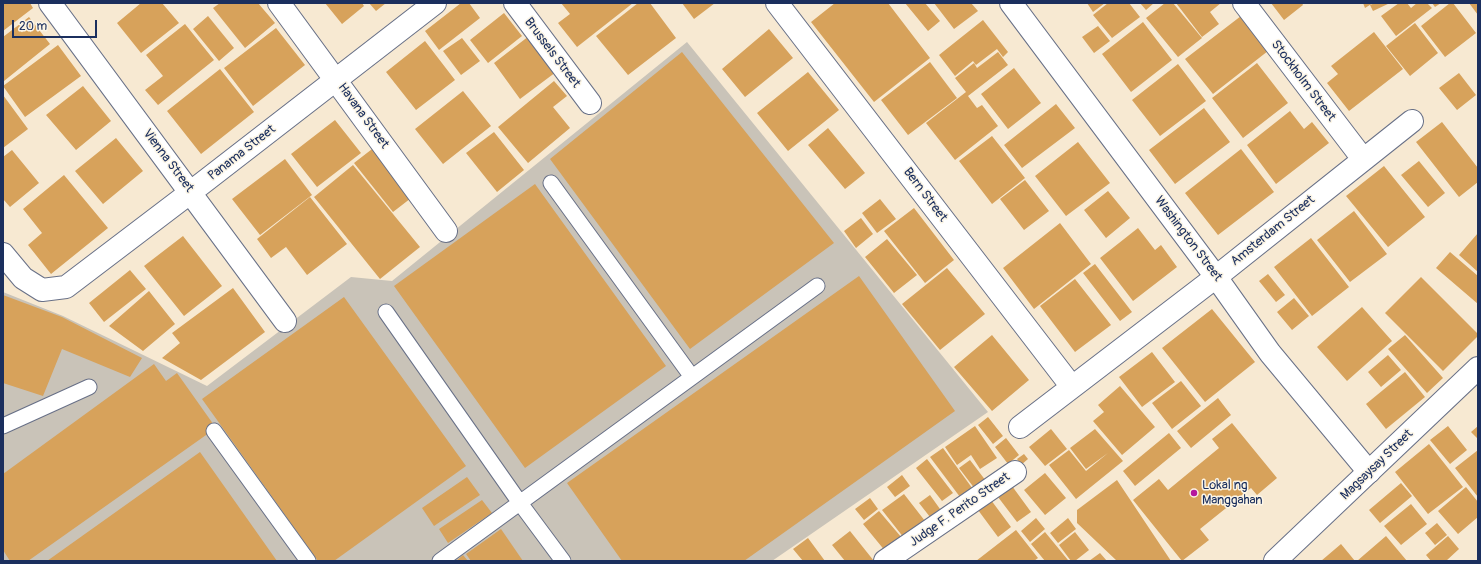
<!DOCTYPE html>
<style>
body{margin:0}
#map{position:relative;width:1481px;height:564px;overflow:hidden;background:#f7e9d2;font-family:Pangolin,sans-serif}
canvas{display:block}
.frame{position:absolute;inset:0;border:4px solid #1b2f5e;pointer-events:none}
.scale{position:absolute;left:12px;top:20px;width:85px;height:18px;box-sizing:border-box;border:2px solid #1b2f5e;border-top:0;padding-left:5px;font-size:12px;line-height:14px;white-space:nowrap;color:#1b2f5e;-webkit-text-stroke:3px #fcf5e5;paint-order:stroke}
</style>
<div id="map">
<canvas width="1481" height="564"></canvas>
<div class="frame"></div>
<div class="scale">20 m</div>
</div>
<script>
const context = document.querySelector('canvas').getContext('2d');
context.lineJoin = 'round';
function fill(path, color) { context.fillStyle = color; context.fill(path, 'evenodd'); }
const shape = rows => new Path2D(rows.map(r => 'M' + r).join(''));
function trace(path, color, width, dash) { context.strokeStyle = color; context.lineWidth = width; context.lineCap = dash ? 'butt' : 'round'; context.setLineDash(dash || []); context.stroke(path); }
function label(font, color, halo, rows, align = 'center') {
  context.font = font + ' Pangolin,sans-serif'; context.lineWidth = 3; context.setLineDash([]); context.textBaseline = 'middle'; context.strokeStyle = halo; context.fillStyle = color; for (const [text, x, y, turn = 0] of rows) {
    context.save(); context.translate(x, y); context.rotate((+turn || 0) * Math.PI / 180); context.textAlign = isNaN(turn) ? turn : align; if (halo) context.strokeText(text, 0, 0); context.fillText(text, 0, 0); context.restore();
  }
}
fill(shape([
 [687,42,988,412,772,561,3,561,3,292,63,316,207,386,351,277,392,281]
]), '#c9c3b8');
fill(shape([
 [3,3,30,3,33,8,3,31],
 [141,3,162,3,179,23,141,53,117,23],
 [220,3,258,3,275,23,245,48,213,8],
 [325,3,362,3,364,6,342,24],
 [369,3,386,3,376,11],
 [461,3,469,3,480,18,439,50,425,31],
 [561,3,633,3,577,47,558,23,570,14],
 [638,3,650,3,676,38,628,75,596,36],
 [682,3,715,3,694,19],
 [835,3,888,3,930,58,874,102,811,22],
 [905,3,925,3,940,21,928,31],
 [934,3,971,3,978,11,954,29],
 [1087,3,1105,3,1093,12],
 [1108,3,1129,3,1140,17,1112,38,1093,15],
 [1140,3,1154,3,1146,10],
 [1165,3,1173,3,1202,38,1178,57,1146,18],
 [1176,3,1221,3,1210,12,1219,24,1202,37],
 [1271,3,1302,3,1303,5,1284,20],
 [1363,3,1373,3,1365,8],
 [1375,3,1390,3,1373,11,1370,5],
 [1399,3,1407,3,1411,8,1417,3,1427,3,1432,8,1396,36,1381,16],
 [1432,3,1441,3,1435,7],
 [1450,3,1453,3,1476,33,1445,57,1421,26],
 [1469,3,1478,3,1478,15],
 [504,13,522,36,488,63,470,40],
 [208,16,234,48,219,61,193,29],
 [1241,16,1268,51,1213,94,1185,59],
 [29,17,50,44,4,81,3,37],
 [983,20,1008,52,1003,57,997,49,976,65,973,61,955,76,939,55],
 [1143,22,1172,60,1131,92,1102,54],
 [1415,23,1438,53,1410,76,1386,46],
 [185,24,214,60,158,105,145,90,163,76,146,55],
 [1098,26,1110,41,1094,53,1082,37],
 [276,28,305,65,253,106,224,68],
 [769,29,793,58,745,97,722,69],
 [1374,32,1403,69,1349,111,1327,83,1338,74,1331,66],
 [529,36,556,72,520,99,494,63],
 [462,38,480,61,461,75,443,51],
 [425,41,455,80,416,110,386,72],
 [58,45,81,76,25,117,3,86],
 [682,52,834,243,690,349,550,159],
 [998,52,1008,65,968,96,977,108,982,105,998,126,955,160,926,123,966,92,955,78,974,63,977,68],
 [930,62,957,98,908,135,881,100],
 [1257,63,1288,103,1243,138,1212,98],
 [1178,64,1206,101,1160,136,1132,100],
 [1014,68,1041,103,1008,129,981,94],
 [220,69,254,112,201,154,167,111],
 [808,72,839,110,788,151,757,113],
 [1459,73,1476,95,1457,110,1439,88],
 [554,81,567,96,553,107,570,128,528,163,498,127],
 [83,86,111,121,76,150,46,115],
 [463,91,491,126,443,164,415,129],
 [3,95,28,129,3,148],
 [1056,104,1075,128,1022,168,1004,145],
 [1204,108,1230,142,1175,184,1149,150],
 [1290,111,1304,129,1312,122,1329,143,1276,184,1247,145],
 [335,120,361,153,317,187,291,154],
 [1442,122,1478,168,1478,182,1459,197,1416,142],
 [828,128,865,173,845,189,808,145],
 [494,132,524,170,497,192,466,153],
 [992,136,1025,178,992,204,959,161],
 [116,138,143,171,103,204,75,171],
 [1078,142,1110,183,1066,216,1035,176],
 [376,146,415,195,393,212,354,163],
 [1241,149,1274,192,1218,235,1185,193],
 [12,150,39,183,10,207,3,199,3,157],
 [285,159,312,195,260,235,232,199],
 [1419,161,1445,193,1428,207,1401,175],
 [353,165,420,247,380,279,314,197],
 [1384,166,1425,217,1388,247,1346,196],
 [64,175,108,228,51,274,28,245,42,233,23,209],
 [1025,180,1049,211,1024,230,1000,199],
 [535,184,666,366,525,468,394,286],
 [1108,191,1130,218,1106,238,1084,210],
 [310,197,347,244,307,275,286,247,271,258,257,239],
 [880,199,896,219,877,233,862,213],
 [914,208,954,260,925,283,884,231],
 [1354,211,1387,254,1350,282,1317,240],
 [861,218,873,234,856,248,844,231],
 [1060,223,1091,264,1034,309,1003,268],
 [1138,228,1155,250,1161,245,1177,267,1133,301,1100,258],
 [1478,233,1478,272,1459,255],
 [183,236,222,286,184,316,144,266],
 [1311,238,1349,287,1312,316,1274,267],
 [887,239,917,275,894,293,865,257],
 [1450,252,1478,276,1478,304,1436,268],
 [1095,264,1132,312,1120,321,1083,273],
 [947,268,985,314,940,350,902,304],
 [130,270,146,289,104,322,89,303],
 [1268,274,1285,295,1276,302,1259,281],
 [859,276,955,411,744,561,622,561,567,483],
 [1421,277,1478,334,1478,336,1443,371,1385,313],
 [1075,279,1111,325,1075,352,1040,306],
 [233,288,265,332,201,380,162,358,180,343,172,333],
 [149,291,175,324,143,351,109,326],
 [3,295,62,317,142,358,130,377,62,349,43,396,3,383],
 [344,297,466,466,334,561,318,561,202,399],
 [1294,298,1309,316,1292,330,1277,312],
 [1362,307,1392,341,1347,381,1317,347],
 [1212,309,1255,362,1205,402,1162,348],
 [992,335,1029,380,992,411,954,367],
 [1405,335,1443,378,1427,393,1388,349],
 [1152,352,1175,382,1142,407,1119,377],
 [1388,355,1401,370,1381,387,1368,372],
 [154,364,166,381,177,373,216,428,28,561,10,561,3,550,3,474],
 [1405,372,1425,397,1386,429,1366,404],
 [1181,381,1201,406,1172,429,1152,403],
 [1120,386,1155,427,1122,455,1093,421,1104,412,1098,405],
 [1218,398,1231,415,1191,448,1177,431],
 [988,417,1003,436,993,444,978,425],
 [1232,423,1277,478,1257,495,1251,488,1200,529,1209,540,1182,561,1133,500,1159,479,1168,490,1219,448,1212,439],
 [975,426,997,458,980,469,971,455,957,465,945,447],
 [1448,426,1467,450,1450,464,1430,440],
 [1478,426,1478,439,1471,432],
 [1051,429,1067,449,1045,466,1029,447],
 [1095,429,1123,461,1076,499,1049,465,1069,450,1086,471,1108,453,1086,469,1070,448],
 [1169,433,1181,448,1135,486,1123,471],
 [1006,438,1019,455,1008,464,995,447],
 [1429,444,1463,487,1428,514,1395,472],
 [943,448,975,492,963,501,930,457],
 [1478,450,1478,497,1455,468],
 [200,452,277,561,47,561],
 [1024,454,1028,459,1021,465,1017,459],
 [927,459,953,493,942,501,916,468],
 [970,460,986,481,975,489,959,468],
 [1045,473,1066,498,1045,515,1024,490],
 [902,475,910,486,895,497,887,487],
 [467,477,480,495,434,526,422,508],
 [1117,480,1171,561,1117,561,1077,523,1077,510],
 [1401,483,1412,496,1380,523,1369,510],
 [1012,486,1031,512,1017,522,998,497],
 [1466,487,1478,502,1478,517,1458,534,1438,511],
 [904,494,925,521,904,538,882,510],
 [930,495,940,509,930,517,919,503],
 [870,498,878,509,864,520,855,509],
 [482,500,492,513,448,543,439,529],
 [991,500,1011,527,998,537,978,510],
 [1411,504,1427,524,1401,545,1384,526],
 [879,511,902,538,886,552,863,524],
 [1036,518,1045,529,1030,542,1021,531],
 [1068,518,1076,529,1058,543,1050,533],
 [1437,523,1447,535,1435,545,1425,533],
 [501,529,523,561,471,561,466,554],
 [1016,530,1038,558,1034,561,976,561],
 [850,531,874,561,845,561,832,545],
 [1045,532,1068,560,1067,561,1045,561,1031,544],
 [1075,532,1089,550,1075,561,1071,561,1059,545],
 [1386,536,1407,561,1357,561],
 [1448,536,1459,549,1446,561,1431,561,1426,555],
 [808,538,825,561,803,561,793,549],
 [1341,544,1355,561,1321,561],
 [1100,553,1107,561,1089,561],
 [463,555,468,561,456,561]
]), '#d7a25b');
const lane = shape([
 [551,183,692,377],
 [386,312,520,503,563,561],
 [3,426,89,387],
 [214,431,308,561],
 [440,561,817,286]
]);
const street = shape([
 [50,3,285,321],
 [279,3,446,231],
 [515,3,590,103],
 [777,3,1072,387],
 [1011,3,1216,277,1270,353,1369,472],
 [1244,3,1363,159],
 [3,254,23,278,42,290,66,287,191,192,435,3],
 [1020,427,1216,277,1412,121],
 [885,561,1015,472]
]);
const secondary = shape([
 [1275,561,1478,368]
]);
trace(lane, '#687087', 17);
trace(street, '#687087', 24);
trace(secondary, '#687087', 24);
trace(lane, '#fff', 15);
trace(street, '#fff', 22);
trace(secondary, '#fff', 22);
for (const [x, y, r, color] of [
 [1194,493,4,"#b5179e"]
]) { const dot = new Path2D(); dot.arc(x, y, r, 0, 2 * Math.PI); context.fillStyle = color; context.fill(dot); trace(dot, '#fcf5e5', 1.5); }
label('13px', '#1b2f5e', '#fcf5e5', [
 ["Brussels Street",552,53,53],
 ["Stockholm Street",1303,81,53],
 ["Havana Street",363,116,54],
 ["Panama Street",242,153,-38],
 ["Vienna Street",168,161,53],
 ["Bern Street",925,195,53],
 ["Amsterdam Street",1273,231,-39],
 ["Washington Street",1188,239,53],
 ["Magsaysay Street",1377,465,-44],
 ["Judge F. Perito Street",960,510,-35]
]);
label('13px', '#1b2f5e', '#fcf5e5', [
 ["Lokal ng",1202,486],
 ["Manggahan",1202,501]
], 'left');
</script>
